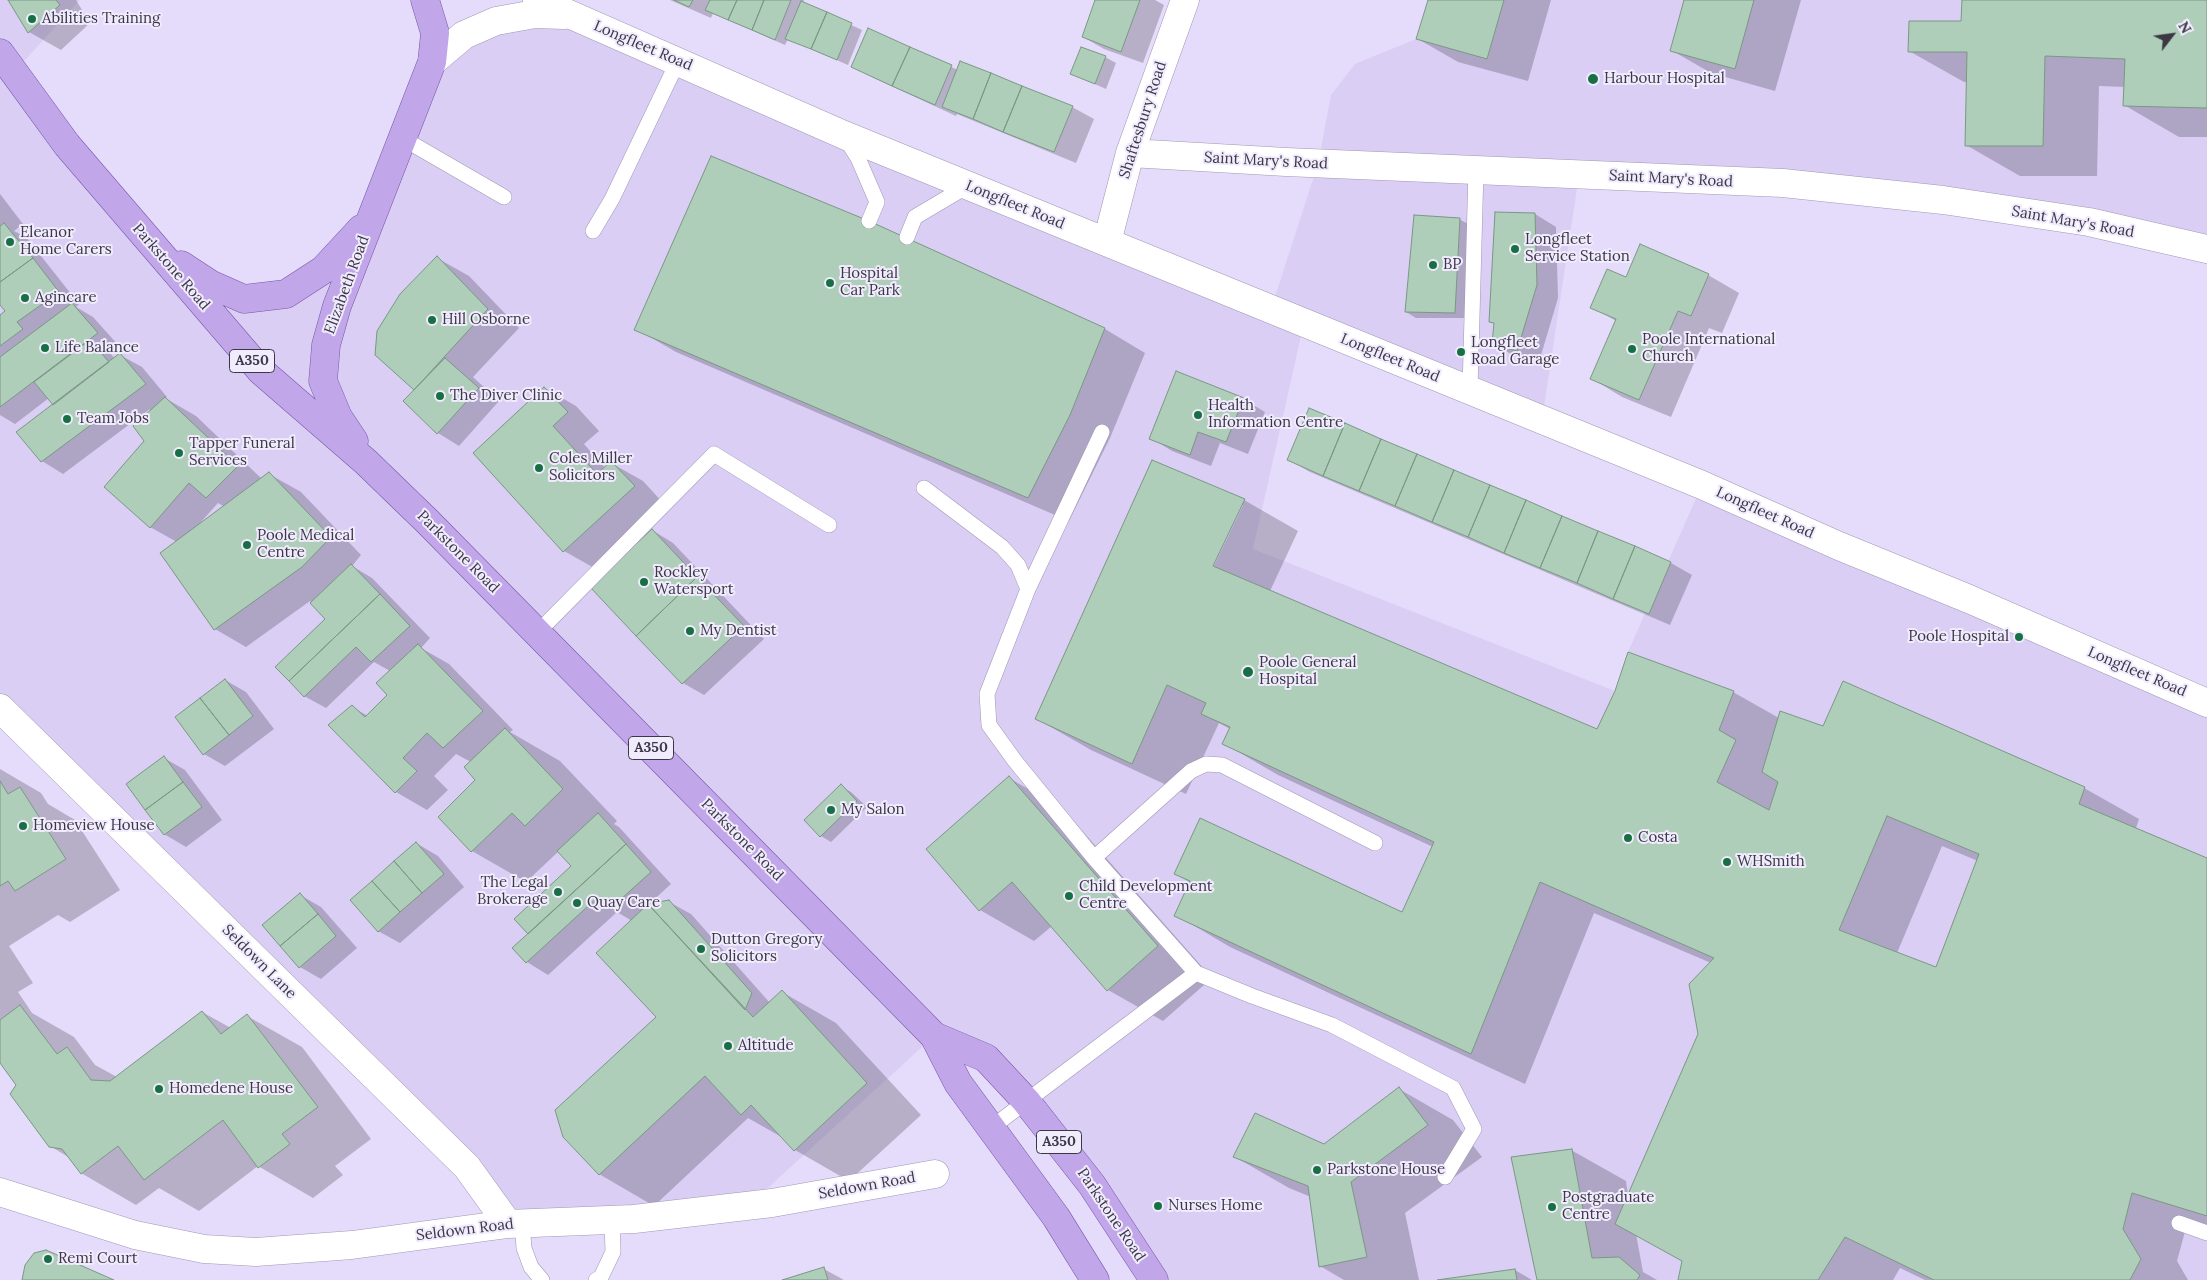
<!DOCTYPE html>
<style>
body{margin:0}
#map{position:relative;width:2207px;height:1280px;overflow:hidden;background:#e5dbfb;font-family:Lora,serif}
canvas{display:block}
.north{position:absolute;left:2147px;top:10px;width:50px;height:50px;-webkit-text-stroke:4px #f1ebfe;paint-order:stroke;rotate:60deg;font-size:14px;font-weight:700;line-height:20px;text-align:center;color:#3b3744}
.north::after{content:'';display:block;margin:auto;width:18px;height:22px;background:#3b3744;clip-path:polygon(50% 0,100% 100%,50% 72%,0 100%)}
</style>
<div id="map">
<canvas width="2207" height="1280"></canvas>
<div class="north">N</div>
</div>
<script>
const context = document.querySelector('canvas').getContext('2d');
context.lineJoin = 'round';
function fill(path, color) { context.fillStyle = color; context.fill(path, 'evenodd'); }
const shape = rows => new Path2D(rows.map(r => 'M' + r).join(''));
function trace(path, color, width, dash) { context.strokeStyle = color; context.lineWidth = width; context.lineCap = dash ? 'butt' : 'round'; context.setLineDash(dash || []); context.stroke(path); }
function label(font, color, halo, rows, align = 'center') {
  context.font = font + ' Lora,serif'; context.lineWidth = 4; context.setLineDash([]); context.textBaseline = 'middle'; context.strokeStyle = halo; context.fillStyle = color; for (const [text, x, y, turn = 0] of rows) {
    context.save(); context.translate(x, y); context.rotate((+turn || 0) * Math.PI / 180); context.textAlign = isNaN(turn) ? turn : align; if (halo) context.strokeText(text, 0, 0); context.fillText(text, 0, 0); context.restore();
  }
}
fill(shape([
 [0,0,80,0,14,72,67,145,210,284,286,294,371,218,432,62,535,14,1271,309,1318,164,1331,95,1355,64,1416,39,1428,0,2207,0,2207,249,2089,222,1579,175,1542,420,1304,323,1253,549,1615,691,1628,652,1702,485,2207,703,2207,1280,1154,1280,1026,1101,934,1036,748,1206,522,1223,0,708]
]), '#dacef5');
fill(shape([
 [9,0,76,0,90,23,61,50,29,32],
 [670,0,804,0,803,3,862,30,848,65,788,39,785,45,713,13,711,18],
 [1096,0,1155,0,1164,5,1143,63,1104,49,1083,37],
 [1429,0,1551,0,1528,81,1458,62,1418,39],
 [1685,0,1801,0,1775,91,1711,73,1671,50],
 [1963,0,2207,0,2207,137,2179,137,2124,105,2125,87,2099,86,2097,176,2020,176,1966,145,1968,82,1964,82,1909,51,1962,22],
 [869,30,958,70,1072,107,1094,119,1076,163,957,114,956,116,874,78,853,66],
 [1105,57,1116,63,1106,89,1072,74],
 [0,194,23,224,14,231,26,237,79,304,76,307,93,317,119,346,110,353,115,359,120,355,142,367,167,397,165,398,196,416,262,479,269,474,301,492,361,555,352,566,372,578,430,638,421,648,449,664,513,730,510,732,560,761,617,821,614,824,619,827,671,884,648,905,669,902,691,914,770,1003,782,992,836,1023,921,1115,849,1181,795,1150,785,1139,748,1118,654,1206,599,1174,657,1017,632,921,617,912,548,975,527,962,514,948,529,934,572,866,559,851,526,882,472,851,477,780,471,762,456,754,434,776,448,790,427,810,396,792,352,707,368,716,389,695,390,671,374,662,326,708,304,696,327,619,310,601,246,647,215,629,177,542,150,527,146,441,150,409,63,474,42,461,18,433,54,405,49,398,15,424,0,415,0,316,7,311,0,303],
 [218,503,225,507,200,523],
 [1535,214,1556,227,1558,298,1539,362,1515,356,1493,344,1495,324,1490,321],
 [1459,219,1470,225,1465,318,1416,318,1406,312],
 [869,222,1105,329,1145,353,1110,438,1069,521,676,352,636,329],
 [437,258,469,276,519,328,473,377,499,401,459,446,438,433,405,401,416,390],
 [1708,275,1739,293,1722,333,1709,328,1671,417,1622,397,1591,378,1616,321,1592,307,1626,279],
 [545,388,576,406,599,431,584,444,605,468,611,463,643,481,665,505,596,569,564,551,474,453],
 [1243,399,1265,412,1248,454,1220,443,1211,466,1172,451,1151,438],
 [1289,460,1671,563,1692,575,1670,625,1310,472],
 [1244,500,1298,531,1270,591,1598,731,1733,692,1779,718,2084,788,2139,819,2136,828,2207,858,2207,1230,2187,1224,2177,1261,2188,1280,1925,1280,1900,1268,1893,1280,1679,1280,1683,1261,1636,1234,1643,1272,1657,1280,1538,1280,1571,1150,1626,1181,1628,1196,1699,1034,1711,963,1594,913,1525,1084,1230,947,1176,915,1191,883,1175,874,1403,913,1433,847,1278,775,1223,743,1230,729,1219,723,1186,794,1091,750,1037,719],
 [1240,505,1243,505,1211,572,1209,571],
 [1942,846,1978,861,1937,969,1897,953],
 [652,530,673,543,764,639,704,695,683,683],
 [225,680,246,692,274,729,225,766,204,754],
 [164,758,185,770,222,820,186,847,164,834],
 [0,769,41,793,48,804,75,820,120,890,70,922,58,915,9,946,33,983,18,992,32,1013,74,1037,95,1065,117,1077,202,1012,231,1028,247,1016,302,1047,371,1139,335,1166,343,1175,313,1198,258,1166,199,1211,159,1188,136,1205,81,1173,70,1158,50,1146,17,1085,0,1061],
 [1009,778,1063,809,1212,978,1163,1021,1108,990,1052,926,1034,941,980,910],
 [841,786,851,792,867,807,831,842,821,836],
 [416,843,438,856,464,887,400,943,378,931],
 [300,895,321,907,357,948,321,979,300,967],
 [1399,1089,1453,1120,1482,1157,1405,1213,1419,1280,1344,1280,1320,1266,1311,1197,1289,1188,1235,1157,1325,1145],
 [824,1269,844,1280,786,1280],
 [1515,1270,1532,1280,1446,1280]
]), '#0003');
const building = shape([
 [8,0,56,0,60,5,28,33,8,0],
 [674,0,693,0,689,7,674,0],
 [710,0,737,0,728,20,705,10,710,0],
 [737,0,764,0,752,30,728,20,737,0],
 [764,0,791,0,775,40,752,30,764,0],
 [1095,0,1140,0,1121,52,1082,37,1095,0],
 [1428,0,1504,0,1487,59,1416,39,1428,0],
 [1684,0,1754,0,1735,69,1670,51,1684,0],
 [1962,0,2207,0,2207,108,2123,106,2125,59,2045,56,2043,146,1965,146,1967,52,1908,52,1909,21,1961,21,1962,0],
 [801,1,827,12,811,49,785,39,801,1],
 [827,12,852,23,837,60,811,49,827,12],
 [868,28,910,47,892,86,851,67,868,28],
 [910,47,952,65,935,105,892,86,910,47],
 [1081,47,1106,56,1095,84,1070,74,1081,47],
 [960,61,991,73,973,119,942,107,960,61],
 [991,73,1022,86,1003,132,973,119,991,73],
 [1022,86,1073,106,1054,152,1003,132,1022,86],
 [711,156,869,221,1105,328,1070,415,1028,498,634,330,711,156],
 [1495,212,1535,213,1537,285,1517,351,1492,344,1494,323,1489,322,1495,212],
 [1414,215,1460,218,1455,313,1405,312,1414,215],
 [4,223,33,258,0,282,0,226,4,223],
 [1640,244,1709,274,1691,316,1678,311,1639,400,1590,379,1616,319,1590,308,1607,269,1626,277,1640,244],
 [437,256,488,309,414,390,375,355,377,331,400,294,437,256],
 [33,258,59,292,17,322,23,329,0,346,0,315,5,311,0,305,0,282,33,258],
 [72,303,98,333,0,407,0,357,72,303],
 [90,340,109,362,53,405,34,382,90,340],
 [120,353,146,384,41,462,16,432,120,353],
 [445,358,479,388,437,434,403,401,445,358],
 [1176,371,1244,398,1226,442,1198,432,1190,455,1149,439,1176,371],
 [544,387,568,412,553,426,597,474,611,461,635,486,563,552,473,453,544,387],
 [165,397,238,466,206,498,189,483,150,528,104,487,144,441,133,426,165,397],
 [1309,408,1345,423,1323,476,1287,460,1309,408],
 [1345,423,1381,439,1359,491,1323,476,1345,423],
 [1381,439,1417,454,1395,506,1359,491,1381,439],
 [1417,454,1454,470,1432,522,1395,506,1417,454],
 [1152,460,1245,499,1213,566,1597,729,1615,691,1628,652,1734,691,1719,730,1736,740,1717,782,1769,810,1778,782,1762,772,1780,711,1823,726,1843,681,2085,787,2079,804,2207,858,2207,1216,2132,1193,2123,1229,2141,1259,2130,1280,1934,1280,1845,1237,1818,1280,1678,1280,1682,1261,1615,1224,1698,1034,1689,984,1714,958,1540,882,1471,1054,1174,916,1190,881,1174,874,1200,818,1402,912,1434,842,1222,744,1230,727,1201,714,1206,703,1167,685,1132,764,1035,719,1152,460],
 [1887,816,1979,854,1936,967,1839,930,1887,816],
 [1454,470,1490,485,1468,537,1432,522,1454,470],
 [269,472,331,537,302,567,214,630,160,553,269,472],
 [1490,485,1526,500,1504,553,1468,537,1490,485],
 [1526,500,1562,516,1540,568,1504,553,1526,500],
 [1562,516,1598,531,1577,583,1540,568,1562,516],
 [652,529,697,577,636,636,590,587,652,529],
 [1598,531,1635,546,1613,599,1577,583,1598,531],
 [1635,546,1671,562,1649,614,1613,599,1635,546],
 [351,564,380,594,289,681,275,667,325,619,310,603,351,564],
 [697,577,744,626,682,684,636,636,697,577],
 [380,594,410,626,371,662,356,647,304,697,289,681,380,594],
 [418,644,483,711,443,748,427,733,403,758,417,771,395,793,328,725,352,705,365,717,387,695,376,683,418,644],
 [225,679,253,716,229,735,200,698,225,679],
 [200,698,229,735,203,755,175,717,200,698],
 [505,728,563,789,525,826,512,813,471,852,438,817,475,780,464,767,505,728],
 [164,756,183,782,145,810,126,784,164,756],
 [1009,776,1158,946,1107,991,1012,882,979,911,926,849,1009,776],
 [0,781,8,794,20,787,66,859,15,891,8,881,0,886,0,781],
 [183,782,202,807,164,835,145,810,183,782],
 [841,784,857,801,820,837,804,820,841,784],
 [598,813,626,844,528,934,514,919,571,866,557,851,598,813],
 [416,842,444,874,422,893,394,861,416,842],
 [626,844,651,872,610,909,598,897,526,963,512,948,626,844],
 [394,861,422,893,400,912,372,881,394,861],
 [372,881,400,912,378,932,350,900,372,881],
 [300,893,318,914,280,946,262,925,300,893],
 [669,900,752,993,745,1010,648,904,669,900],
 [648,904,753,1017,782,990,867,1083,794,1151,751,1105,741,1115,705,1076,599,1175,563,1137,555,1110,656,1017,596,953,648,904],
 [318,914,336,936,299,968,280,946,318,914],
 [20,1005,57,1054,67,1047,91,1080,110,1081,202,1011,221,1034,247,1014,318,1107,282,1134,290,1144,258,1168,223,1120,144,1180,118,1146,81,1174,62,1149,49,1147,10,1094,16,1085,0,1063,0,1020,20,1005],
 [1399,1087,1428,1125,1351,1182,1367,1257,1319,1267,1308,1186,1233,1157,1255,1113,1324,1144,1399,1087],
 [1572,1149,1592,1258,1619,1257,1640,1275,1637,1280,1537,1280,1511,1157,1572,1149],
 [46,1250,114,1280,22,1280,25,1265,34,1253,46,1250],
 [824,1267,828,1280,782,1280,824,1267],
 [1515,1269,1517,1280,1437,1280,1515,1269]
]);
fill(building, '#aeceb9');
trace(building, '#7a9884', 1);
const service = shape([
 [402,138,504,197],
 [846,139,858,158,877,202,869,221],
 [593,231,612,199,678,61],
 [907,237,915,217,969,185],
 [1470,390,1476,170],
 [924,488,1002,547,1018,565,1028,589],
 [537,633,714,454,829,525],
 [1094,858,1191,771,1206,764,1222,765,1375,843],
 [1196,973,1252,996,1332,1025,1453,1088,1474,1129,1445,1177],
 [991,1128,1196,973,1094,858,1015,761,989,725,987,694,1028,589,1102,432],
 [522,1223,524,1248,531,1267,542,1280],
 [2179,1223,2207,1233],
 [596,1280,601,1277,613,1252,612,1220]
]);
const minor = shape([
 [1130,153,1286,162,1783,183,1943,200,2089,222,2207,249],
 [1107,242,1130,153,1185,0],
 [0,708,467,1167,508,1224],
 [0,1192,135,1235,204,1249,256,1252,352,1245,508,1224,634,1219,772,1203,935,1174]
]);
const secondary = shape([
 [537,0,844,135,1702,485,1839,546,1969,599,2207,703],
 [432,62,464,35,496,21,535,14,564,15]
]);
const primary = shape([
 [0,53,67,145,261,371,366,462,428,522,934,1036,958,1083,1056,1217,1095,1280],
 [181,265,210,284,244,299,286,294,323,270,361,229],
 [354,441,338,417,323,381,326,345,337,306,432,62,435,33,425,0],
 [934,1036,986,1058,1026,1101,1092,1185,1154,1280]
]);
trace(service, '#a097b5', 16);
trace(minor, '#a097b5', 29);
trace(secondary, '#a097b5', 29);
trace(primary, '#7758a7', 29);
trace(service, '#fff', 15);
trace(minor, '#fff', 28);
trace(secondary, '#fff', 28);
trace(primary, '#c1a6ea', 28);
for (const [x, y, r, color] of [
 [32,19,5,"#177043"],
 [1593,79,6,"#177043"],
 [10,242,5,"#177043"],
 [1515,249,5,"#177043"],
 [1433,265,5,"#177043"],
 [830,283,5,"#177043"],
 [25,298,5,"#177043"],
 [432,320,5,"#177043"],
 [45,348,5,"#177043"],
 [1632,349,5,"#177043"],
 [1461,352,5,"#177043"],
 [440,396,5,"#177043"],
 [1198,415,5,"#177043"],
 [67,419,5,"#177043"],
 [179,453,5,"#177043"],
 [539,468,5,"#177043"],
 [247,545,5,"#177043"],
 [644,582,5,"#177043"],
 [690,631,5,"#177043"],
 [2019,637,5,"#177043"],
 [1248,672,6,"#177043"],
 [831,810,5,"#177043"],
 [23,826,5,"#177043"],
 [1628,838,5,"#177043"],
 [1727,862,5,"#177043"],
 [558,892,5,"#177043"],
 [1069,896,5,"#177043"],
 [577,903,5,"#177043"],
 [701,949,5,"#177043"],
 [728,1046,5,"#177043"],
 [159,1089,5,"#177043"],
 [1317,1170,5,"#177043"],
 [1158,1206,5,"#177043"],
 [1552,1207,5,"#177043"],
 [48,1259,5,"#177043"]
]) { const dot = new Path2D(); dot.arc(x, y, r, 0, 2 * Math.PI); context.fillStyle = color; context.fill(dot); trace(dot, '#f1ebfe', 2); }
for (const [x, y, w] of [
 [252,361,45],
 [651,748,45],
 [1059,1142,45]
]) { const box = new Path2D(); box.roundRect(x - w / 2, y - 11.5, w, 23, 4); context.fillStyle = '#f1ebfe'; context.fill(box); trace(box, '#3b3744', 1); }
label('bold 14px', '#3b3744', null, [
 ["A350",252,361],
 ["A350",651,748],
 ["A350",1059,1142]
]);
label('15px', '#3b3744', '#f1ebfe', [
 ["Abilities Training",42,19],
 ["Harbour Hospital",1604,79],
 ["Eleanor",20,233],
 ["Home Carers",20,250],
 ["Longfleet",1525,240],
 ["Service Station",1525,257],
 ["BP",1443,265],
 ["Hospital",840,274],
 ["Car Park",840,291],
 ["Agincare",35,298],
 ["Hill Osborne",442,320],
 ["Poole International",1642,340],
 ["Church",1642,357],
 ["Longfleet",1471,343],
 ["Road Garage",1471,360],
 ["Life Balance",55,348],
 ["The Diver Clinic",450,396],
 ["Health",1208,406],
 ["Information Centre",1208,423],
 ["Team Jobs",77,419],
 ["Tapper Funeral",189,444],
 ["Services",189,461],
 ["Coles Miller",549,459],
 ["Solicitors",549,476],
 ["Poole Medical",257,536],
 ["Centre",257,553],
 ["Rockley",654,573],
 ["Watersport",654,590],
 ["My Dentist",700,631],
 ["Poole Hospital",2009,637,"right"],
 ["Poole General",1259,663],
 ["Hospital",1259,680],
 ["My Salon",841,810],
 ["Homeview House",33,826],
 ["Costa",1638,838],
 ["WHSmith",1737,862],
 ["The Legal",548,883,"right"],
 ["Brokerage",548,900,"right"],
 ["Child Development",1079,887],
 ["Centre",1079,904],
 ["Quay Care",587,903],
 ["Dutton Gregory",711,940],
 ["Solicitors",711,957],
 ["Altitude",738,1046],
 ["Homedene House",169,1089],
 ["Parkstone House",1327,1170],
 ["Postgraduate",1562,1198],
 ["Centre",1562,1215],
 ["Nurses Home",1168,1206],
 ["Remi Court",58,1259]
], 'left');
label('15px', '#3b3744', '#f1ebfe', [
 ["Longfleet Road",643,46,23],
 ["Shaftesbury Road",1143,120,-72],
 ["Saint Mary's Road",1266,161,3],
 ["Saint Mary's Road",1671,179,3],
 ["Longfleet Road",1015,205,22],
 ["Saint Mary's Road",2073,222,10],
 ["Parkstone Road",171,267,49],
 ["Elizabeth Road",347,285,-70],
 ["Longfleet Road",1390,358,22],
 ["Longfleet Road",1765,513,24],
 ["Parkstone Road",458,552,45],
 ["Longfleet Road",2137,672,23],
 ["Parkstone Road",742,840,45],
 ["Seldown Lane",259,962,45],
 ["Seldown Road",867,1186,-10],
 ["Parkstone Road",1111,1215,56],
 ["Seldown Road",465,1230,-7]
]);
</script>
